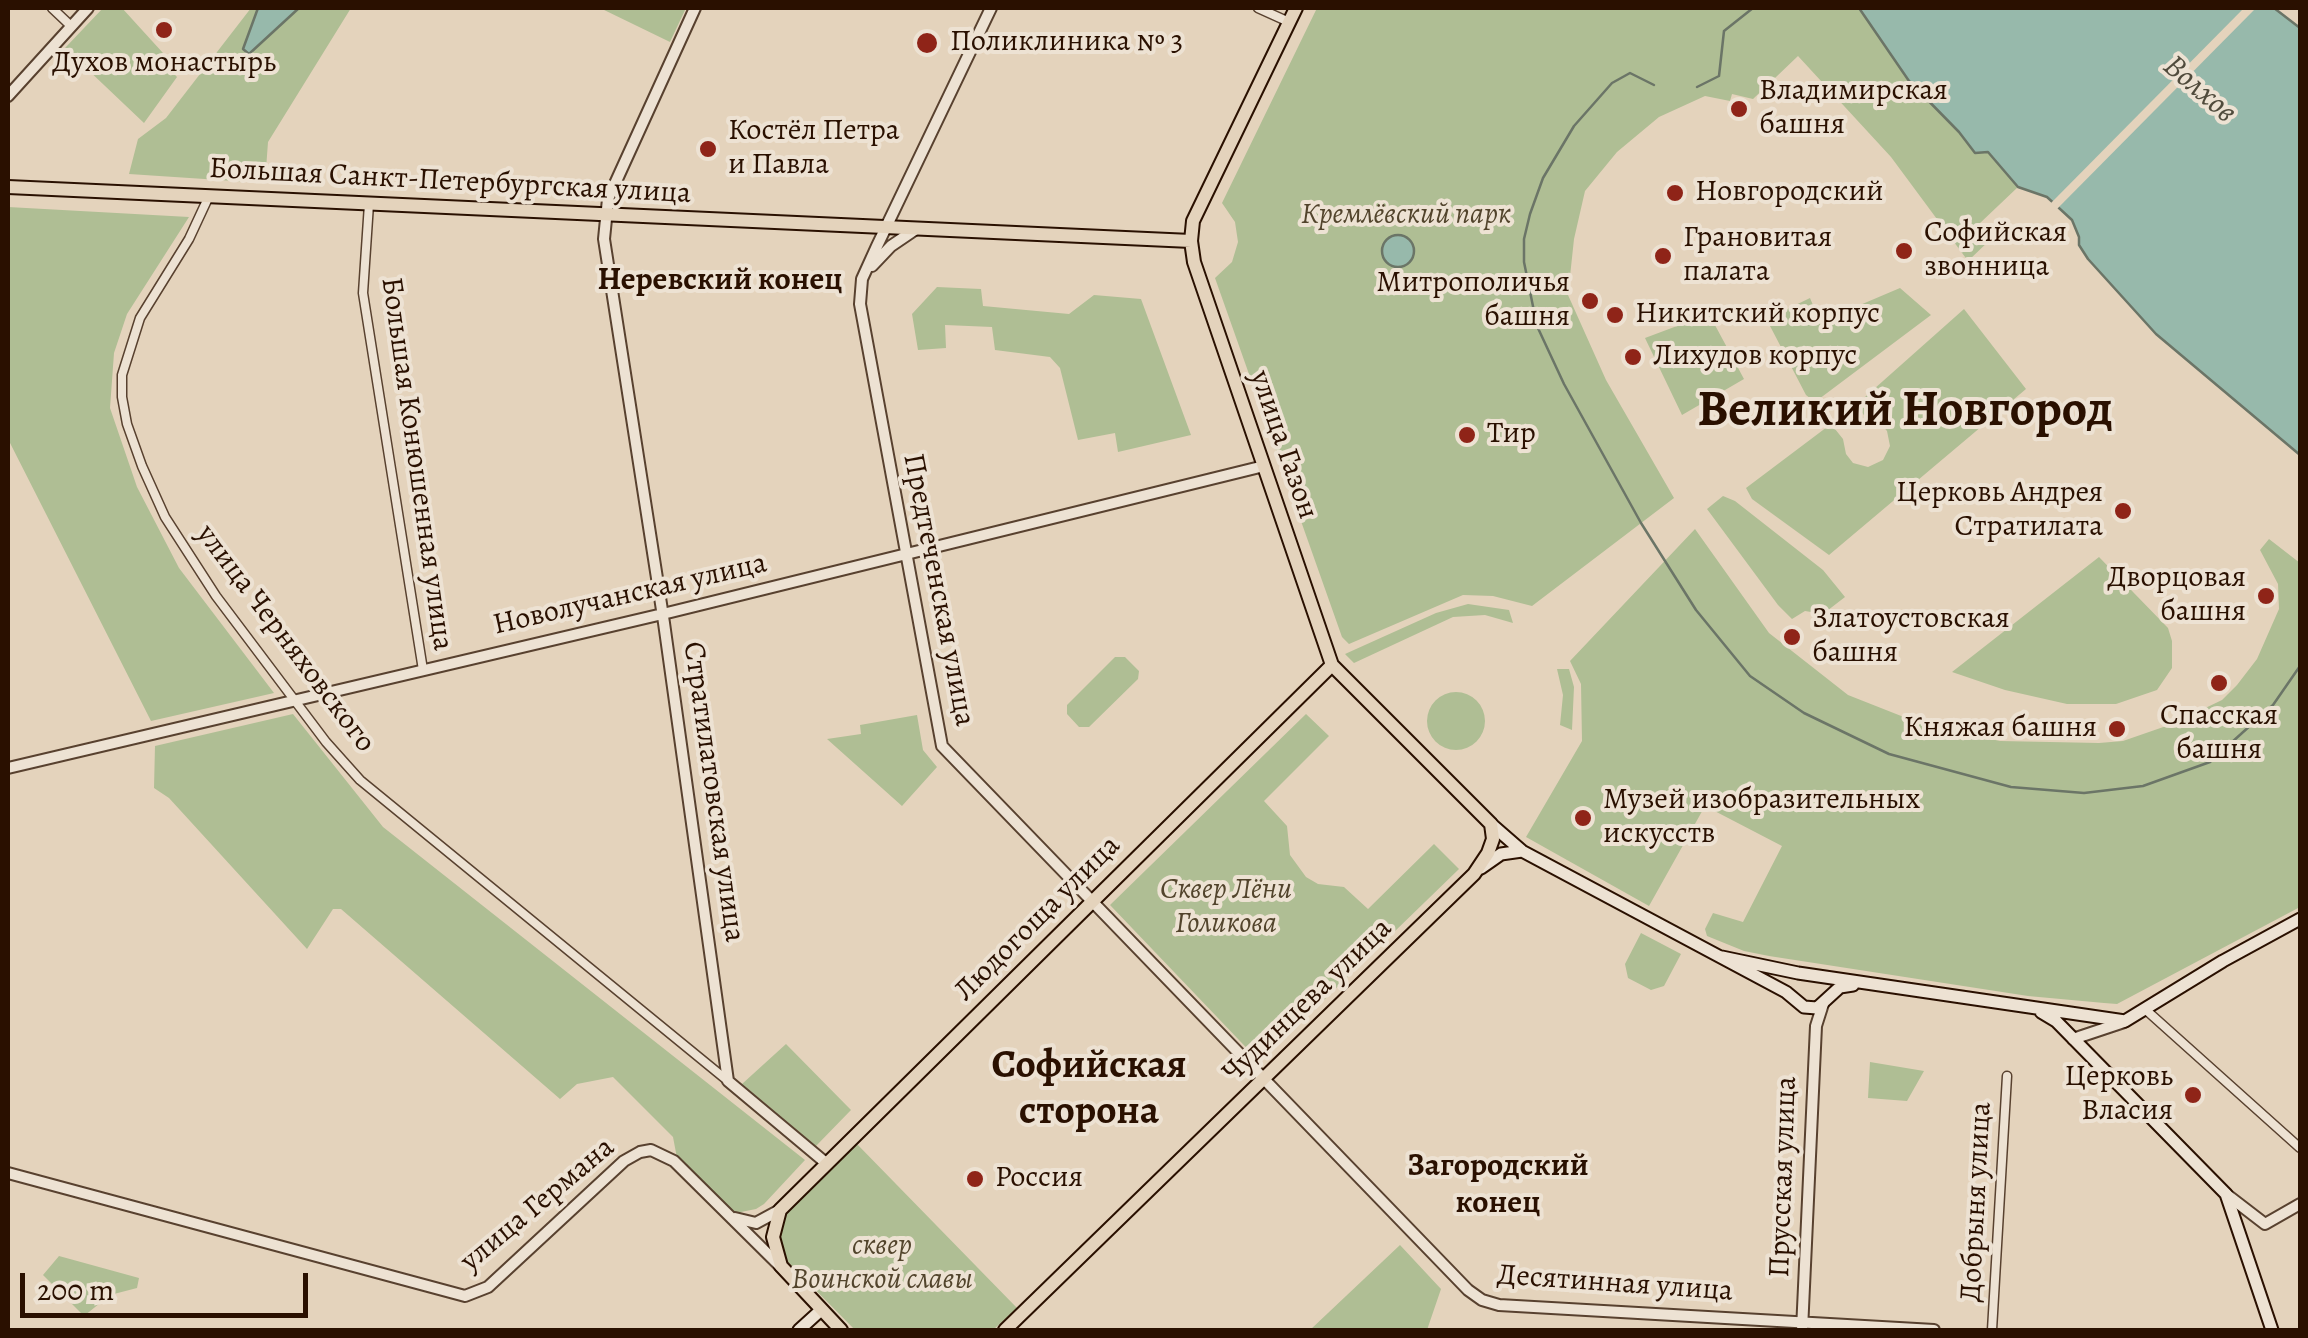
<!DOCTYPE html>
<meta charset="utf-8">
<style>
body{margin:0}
#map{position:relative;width:2308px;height:1338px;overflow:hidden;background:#e4d3bc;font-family:Alegreya,serif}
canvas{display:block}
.frame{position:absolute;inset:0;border:10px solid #2a1000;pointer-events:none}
.scale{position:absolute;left:20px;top:1273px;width:288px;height:45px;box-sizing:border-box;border:5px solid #2a1000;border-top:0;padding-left:12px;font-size:30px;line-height:35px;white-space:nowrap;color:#2a1000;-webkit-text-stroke:8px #ede2d3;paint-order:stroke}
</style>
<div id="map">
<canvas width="2308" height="1338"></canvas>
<div class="frame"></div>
<div class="scale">200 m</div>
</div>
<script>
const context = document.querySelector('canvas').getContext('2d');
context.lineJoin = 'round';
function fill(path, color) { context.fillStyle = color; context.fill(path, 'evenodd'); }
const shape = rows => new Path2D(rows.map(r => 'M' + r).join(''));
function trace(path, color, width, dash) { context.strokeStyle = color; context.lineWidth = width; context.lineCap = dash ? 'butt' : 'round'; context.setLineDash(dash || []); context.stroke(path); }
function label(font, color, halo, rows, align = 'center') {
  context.font = font + ' Alegreya,serif'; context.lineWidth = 8; context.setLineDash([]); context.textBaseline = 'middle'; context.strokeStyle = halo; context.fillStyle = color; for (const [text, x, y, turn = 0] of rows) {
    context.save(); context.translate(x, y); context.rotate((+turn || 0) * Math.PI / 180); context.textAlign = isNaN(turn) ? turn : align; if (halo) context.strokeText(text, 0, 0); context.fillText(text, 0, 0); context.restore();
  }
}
fill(shape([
 [103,8,122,8,163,53,162,61,177,77,144,123,65,48],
 [251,8,351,8,268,142,265,183,129,174,138,139,166,118],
 [600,8,686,8,670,42],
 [1317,8,1859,8,1909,81,1959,132,1975,152,1988,152,2018,187,1979,224,1991,239,1968,261,1891,157,1798,56,1753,99,1732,94,1730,101,1705,96,1659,117,1617,152,1585,191,1574,239,1568,295,1606,380,1674,498,1532,606,1493,596,1463,595,1349,644,1342,637,1215,278,1232,262,1238,242,1235,222,1222,203],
 [8,207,189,217,127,314,114,353,110,408,137,487,179,568,274,693,151,721,8,439],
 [937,287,981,289,983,306,1069,314,1094,295,1141,299,1191,435,1118,452,1115,433,1078,440,1060,368,1050,357,995,350,992,327,945,325,946,348,918,350,912,314],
 [1900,288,1931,315,1819,399,1811,399,1806,395,1770,326,1776,323,1775,315,1810,298,1820,322],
 [1964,309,2026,389,1829,555,1752,499,1746,488,1831,424,1843,439,1846,454,1853,463,1868,467,1883,460,1890,446,1887,431,1879,422,1867,419,1856,405],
 [1709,314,1744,379,1682,415,1645,338],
 [1723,496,1735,501,1823,570,1845,597,1823,614,1805,611,1792,619,1778,605,1707,509],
 [1695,529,1769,633,1848,695,1924,725,2000,741,2099,743,2123,741,2172,724,2222,700,2237,685,2257,659,2279,609,2278,584,2260,550,2269,539,2300,563,2300,907,2117,1004,2104,1003,2028,996,1769,956,1744,951,1707,936,1705,929,1713,913,1743,922,1782,846,1705,806,1649,906,1526,837,1582,741,1581,684,1570,661],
 [2099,557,2168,628,2172,641,2172,668,2157,690,2116,704,2067,704,2005,690,1952,672],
 [1468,604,1509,610,1513,623,1485,615,1453,617,1354,663,1345,654,1436,613],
 [1115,657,1125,657,1139,671,1138,679,1089,727,1079,727,1067,714,1067,705],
 [1557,669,1569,669,1574,687,1572,730,1560,725,1563,695],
 '1427 721a29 29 0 1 1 58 0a29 29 0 1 1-58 0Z',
 [293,714,383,827,805,1160,764,1204,756,1209,736,1213,726,1208,677,1158,673,1137,613,1077,577,1084,560,1099,341,909,333,909,307,949,169,798,154,788,155,746],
 [1306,714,1329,736,1264,801,1287,826,1290,855,1306,877,1318,884,1344,887,1368,909,1434,844,1459,869,1260,1062,1110,905],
 [917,715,923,750,937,767,902,806,827,739,861,734,860,725],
 [1641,933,1681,954,1664,986,1651,990,1628,978,1625,964],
 [786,1044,851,1110,816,1146,742,1084],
 [1870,1062,1924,1071,1907,1101,1868,1098],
 [855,1142,1017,1308,993,1330,855,1330,786,1260,780,1237,787,1211],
 [1400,1245,1441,1289,1427,1330,1310,1330],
 [59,1256,139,1278,137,1288,110,1295,84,1316,43,1275]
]), '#afbe94');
const water = shape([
 [258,8,299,8,249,54,243,49,258,8],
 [1859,8,2274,8,2300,28,2300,455,2156,334,2088,259,2079,245,2079,237,2072,220,2047,197,2018,187,1988,152,1975,153,1959,132,1909,81,1859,8],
 '1382 251a16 16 0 1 1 32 0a16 16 0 1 1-32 0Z'
]);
fill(water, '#97b9ab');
trace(water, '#6b7567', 2.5);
fill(shape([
 [2244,8,2256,8,2055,211,2049,205]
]), '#e4d3bc');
trace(shape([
 [1654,85,1630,73,1612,83,1574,126,1543,178,1530,214,1524,239,1524,262,1537,326,1564,384,1641,523,1696,610,1750,676,1804,713,1889,754,2011,787,2084,793,2143,786,2210,762,2273,705,2300,666],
 [1697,87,1719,76,1724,31,1753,8]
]), '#6b7567', 2.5);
const minor = shape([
 [52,8,71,26],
 [1258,8,1289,22],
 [209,196,189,239,140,318,122,375,122,397,127,424,142,466,165,517,216,596,326,742,360,780,728,1081],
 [369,204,363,293,423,670],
 [2146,1010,2300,1148],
 [1992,1330,2007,1076]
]);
const tertiary = shape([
 [695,8,608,199,604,239,664,623,728,1081,826,1163],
 [991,8,877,246,862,279,860,304,942,746,1468,1290,1482,1300,1499,1305,1934,1330],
 [8,96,88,8],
 [872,266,891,246,916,229],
 [8,768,671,612,1264,466],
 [2073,1039,2124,1022],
 [8,1173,465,1296,488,1287,624,1161,640,1152,651,1150,674,1161,780,1266],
 [2226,1194,2265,1224,2300,1204],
 [735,1218,756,1223,780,1210],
 [1802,1330,1816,1026,1823,1004]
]);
const secondary = shape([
 [1491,824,1522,851,1786,992,1804,1007,1817,1008,1840,987,1853,985],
 [1481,868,1501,854,1522,851],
 [1722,957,1798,973,2125,1021,2223,961,2300,919],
 [2041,1012,2056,1021,2226,1194,2272,1330],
 [799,1330,821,1310]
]);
const primary = shape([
 [8,187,1191,241],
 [841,1330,781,1266,773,1237,780,1210,1332,665],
 [1005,1330,1474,874,1488,853,1493,839,1491,824,1332,665,1194,262,1191,241,1193,221,1296,8]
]);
trace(minor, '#58412f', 11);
trace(tertiary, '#58412f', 14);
trace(secondary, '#2a1000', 15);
trace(primary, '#2a1000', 16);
trace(minor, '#ede2d3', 8);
trace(tertiary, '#ede2d3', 10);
trace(secondary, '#ede2d3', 11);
trace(primary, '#e4d3bc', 12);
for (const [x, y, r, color] of [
 [164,30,10,"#8f2418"],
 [927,43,12,"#8f2418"],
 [1739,109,10,"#8f2418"],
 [708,149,10,"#8f2418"],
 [1675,193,10,"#8f2418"],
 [1904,251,10,"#8f2418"],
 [1663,256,10,"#8f2418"],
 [1590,301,10,"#8f2418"],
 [1615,315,10,"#8f2418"],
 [1633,357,10,"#8f2418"],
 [1467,435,10,"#8f2418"],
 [2123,511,10,"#8f2418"],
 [2266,596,10,"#8f2418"],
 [1792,637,10,"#8f2418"],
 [2219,683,10,"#8f2418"],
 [2117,729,10,"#8f2418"],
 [1583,818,10,"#8f2418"],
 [2193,1095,10,"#8f2418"],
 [975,1179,10,"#8f2418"]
]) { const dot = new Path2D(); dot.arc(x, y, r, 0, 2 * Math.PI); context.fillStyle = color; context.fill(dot); trace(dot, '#ede2d3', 4); }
label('30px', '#2a1000', '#ede2d3', [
 ["Поликлиника № 3",950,43],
 ["Духов монастырь",164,64,"center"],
 ["Владимирская",1759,92],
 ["башня",1759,126],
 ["Костёл Петра",728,132],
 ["и Павла",728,166],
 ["Новгородский",1695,193],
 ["Софийская",1924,234],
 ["звонница",1924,268],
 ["Грановитая",1683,239],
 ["палата",1683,273],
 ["Митрополичья",1570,284,"right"],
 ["башня",1570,318,"right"],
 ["Никитский корпус",1635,315],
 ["Лихудов корпус",1653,357],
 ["Тир",1487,435],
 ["Церковь Андрея",2103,494,"right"],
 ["Стратилата",2103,528,"right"],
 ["Дворцовая",2246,579,"right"],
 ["башня",2246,613,"right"],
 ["Златоустовская",1812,620],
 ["башня",1812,654],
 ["Спасская",2219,717,"center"],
 ["башня",2219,751,"center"],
 ["Княжая башня",2097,729,"right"],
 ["Музей изобразительных",1603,801],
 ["искусств",1603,835],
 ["Церковь",2173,1078,"right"],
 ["Власия",2173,1112,"right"],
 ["Россия",995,1179]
], 'left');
label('30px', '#2a1000', '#ede2d3', [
 ["Большая Санкт-Петербургская улица",450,182,3],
 ["улица Газон",1283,445,71],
 ["Большая Конюшенная улица",416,464,82],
 ["Предтеченская улица",938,590,79],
 ["Новолучанская улица",630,595,-13],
 ["улица Черняховского",285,639,53],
 ["Стратилатовская улица",713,792,82],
 ["Людогоща улица",1038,919,-45],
 ["Чудинцева улица",1308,1001,-44],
 ["Прусская улица",1784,1177,-88],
 ["Добрыня улица",1977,1202,-87],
 ["улица Германа",538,1205,-40],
 ["Десятинная улица",1615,1284,4]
]);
label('italic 30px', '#52442c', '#ede2d3', [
 ["Кремлёвский парк",1406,216],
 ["Сквер Лёни",1226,891],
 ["Голикова",1226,925],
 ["сквер",882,1247],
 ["Воинской славы",882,1281]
]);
label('italic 32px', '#504b3c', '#ede2d3', [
 ["Волхов",2199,90,41]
]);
label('bold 32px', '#2a1000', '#ede2d3', [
 ["Неревский конец",720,281],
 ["Загородский",1498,1167],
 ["конец",1498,1204]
]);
label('bold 40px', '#2a1000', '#ede2d3', [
 ["Софийская",1089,1067],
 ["сторона",1089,1113]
]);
label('bold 50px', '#2a1000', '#ede2d3', [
 ["Великий Новгород",1905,413]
]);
</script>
